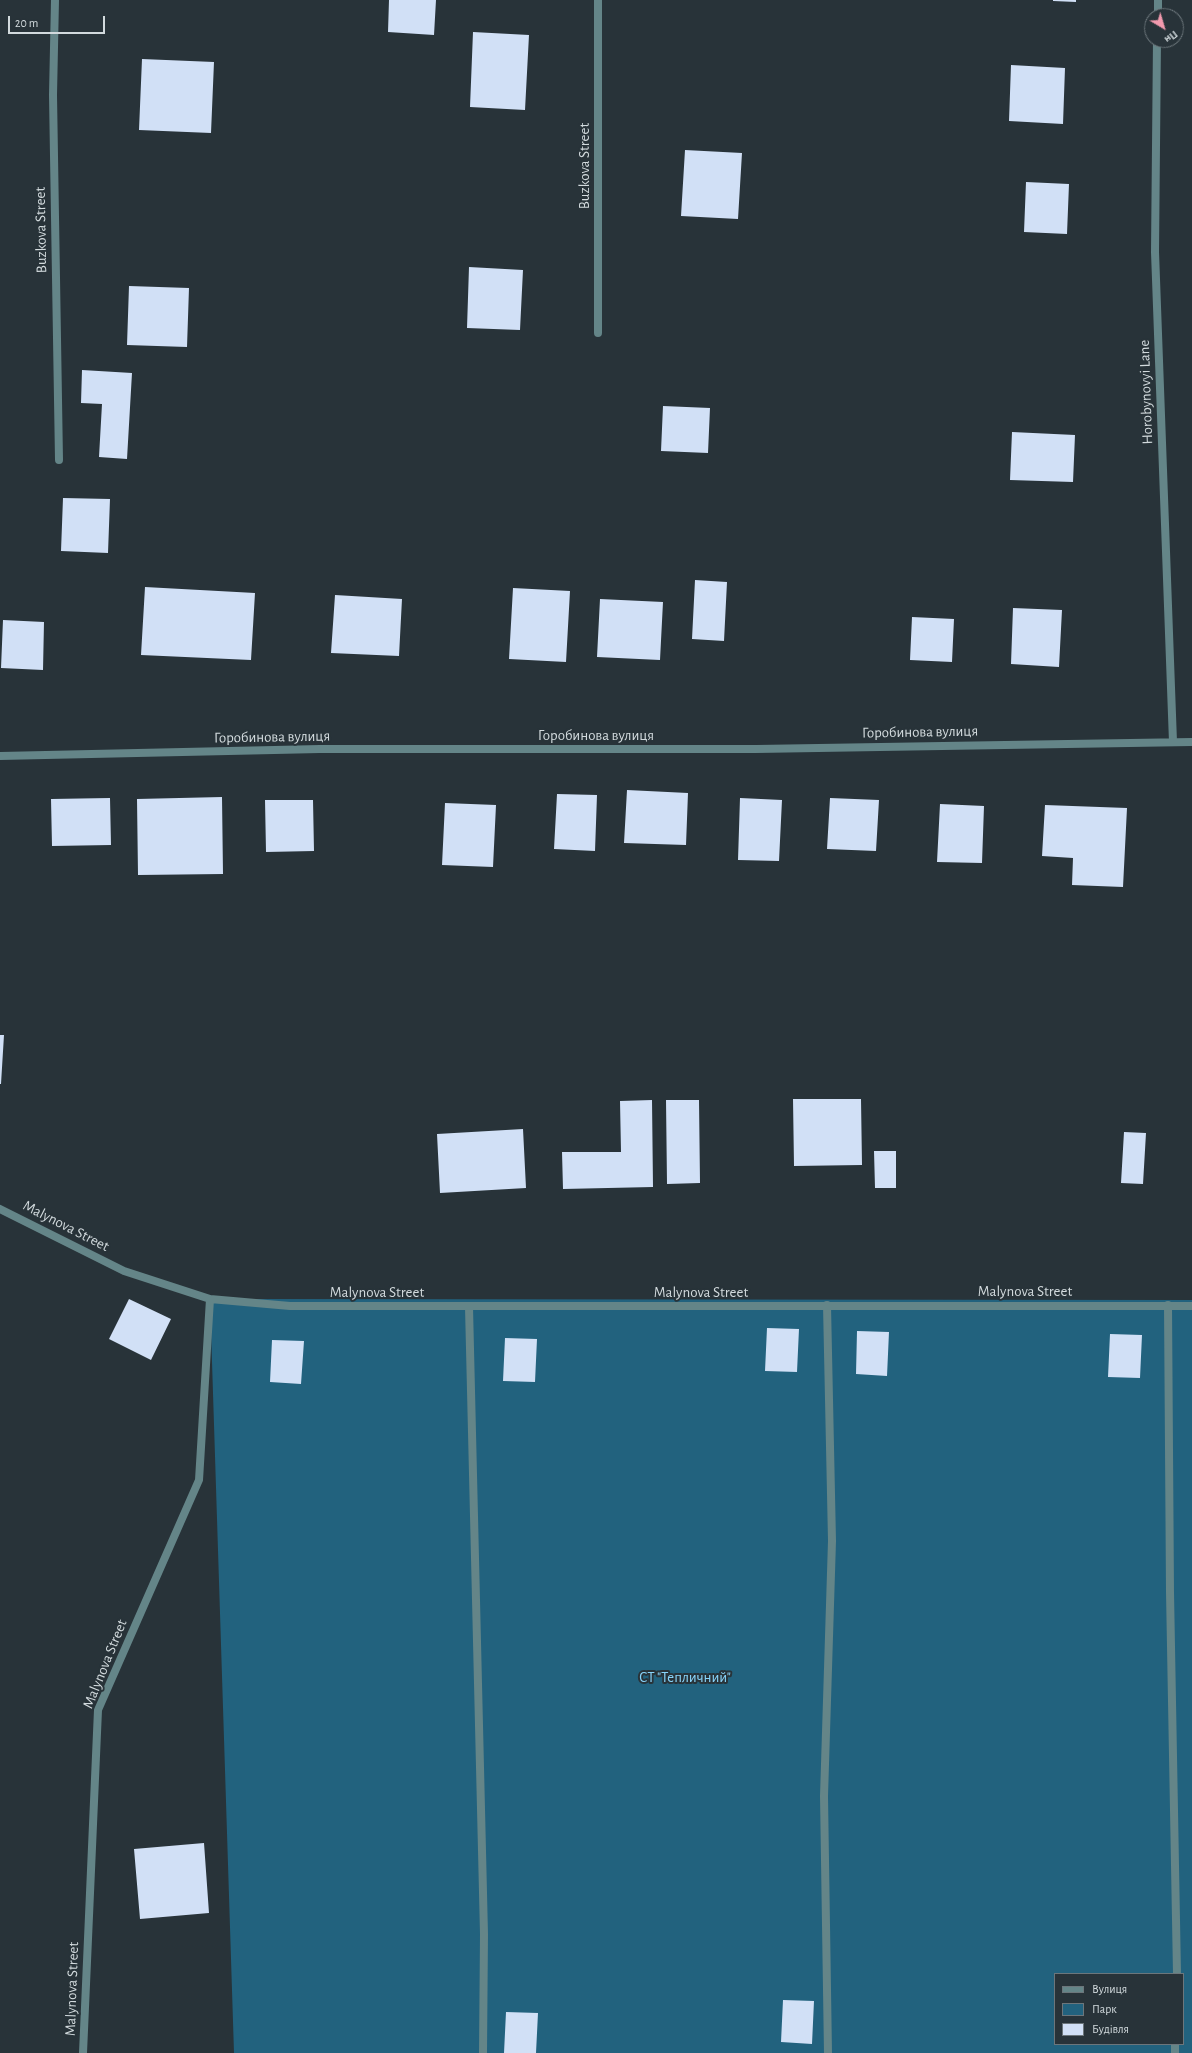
<!DOCTYPE html>
<meta charset="utf-8">
<style>
body{margin:0}
#map{position:relative;width:1192px;height:2053px;overflow:hidden;background:#283339;font-family:"Alegreya Sans",sans-serif}
canvas{display:block}
.legend{position:absolute;left:1054px;top:1973px;width:130px;height:72px;box-sizing:border-box;background:#283339;border:1px solid #6c767b;margin:0;padding:5px 7px;list-style:none;font-size:12px;color:#d2dadd}
.legend li{display:flex;align-items:center;gap:8px;height:20px}
.legend b{width:20px;border:1px solid #6c767b}
.north{position:absolute;left:1144px;top:8px;width:40px;height:40px;box-sizing:border-box;background:#283339;border:1px solid #6c767b;border-radius:50%;rotate:142deg;font-size:11px;font-weight:700;line-height:16px;text-align:center;color:#d2dadd}
.north::after{content:'';display:block;margin:auto;width:14px;height:18px;background:#f29aae;clip-path:polygon(50% 0,100% 100%,50% 72%,0 100%)}
.scale{position:absolute;left:8px;top:16px;width:97px;height:18px;box-sizing:border-box;border:2px solid #d2dadd;border-top:0;padding-left:5px;font-size:12px;line-height:14px;white-space:nowrap;color:#d2dadd;-webkit-text-stroke:3px #283339;paint-order:stroke}
</style>
<div id="map">
<canvas width="1192" height="2053"></canvas>
<ul class="legend">
<li><b style="height:5px;background:#648588"></b>Вулиця</li>
<li><b style="height:11px;background:#22627e"></b>Парк</li>
<li><b style="height:11px;background:#d1e0f6"></b>Будівля</li>
</ul>
<div class="north">Пн</div>
<div class="scale">20 m</div>
</div>
<script>
const context = document.querySelector('canvas').getContext('2d');
context.lineJoin = 'round';
function fill(path, color) { context.fillStyle = color; context.fill(path, 'evenodd'); }
const shape = rows => new Path2D(rows.map(r => 'M' + r).join(''));
function trace(path, color, width, dash) { context.strokeStyle = color; context.lineWidth = width; context.lineCap = dash ? 'butt' : 'round'; context.setLineDash(dash || []); context.stroke(path); }
function label(font, color, halo, rows, align = 'center') {
  context.font = font + ' "Alegreya Sans",sans-serif'; context.lineWidth = 4; context.setLineDash([]); context.textBaseline = 'middle'; context.strokeStyle = halo; context.fillStyle = color; for (const [text, x, y, turn = 0] of rows) {
    context.save(); context.translate(x, y); context.rotate((+turn || 0) * Math.PI / 180); context.textAlign = isNaN(turn) ? turn : align; if (halo) context.strokeText(text, 0, 0); context.fillText(text, 0, 0); context.restore();
  }
}
fill(shape([
 [210,1299,1192,1300,1192,2053,234,2053],
 [1055,1974,1183,1974,1183,2044,1055,2044]
]), '#22627e');
fill(shape([
 [389,0,436,0,434,35,388,32],
 [1053,0,1076,0,1076,2,1053,1],
 [473,32,529,35,525,110,470,107],
 [142,59,214,62,211,133,139,130],
 [1011,65,1065,68,1063,124,1009,121],
 [685,150,742,153,738,219,681,216],
 [1026,182,1069,184,1067,234,1024,232],
 [469,267,523,270,520,330,467,328],
 [129,286,189,288,187,347,127,345],
 [82,370,132,373,127,459,99,457,102,404,81,403],
 [663,406,710,408,708,453,661,451],
 [1012,432,1075,435,1073,482,1010,480],
 [63,498,110,499,108,553,61,551],
 [695,580,727,582,724,641,692,639],
 [145,587,255,593,251,660,141,655],
 [513,588,570,591,566,662,509,659],
 [335,595,402,599,399,656,331,653],
 [600,599,663,602,660,660,597,657],
 [1013,608,1062,610,1059,667,1011,664],
 [912,617,954,619,952,662,910,660],
 [3,620,44,622,43,670,1,668],
 [627,790,688,793,686,845,624,843],
 [557,794,597,795,595,851,554,849],
 [222,797,223,874,138,875,137,799],
 [110,798,111,845,52,846,51,799],
 [740,798,782,800,779,861,738,860],
 [830,798,879,800,876,851,827,849],
 [265,800,313,800,314,851,266,852],
 [445,803,496,805,493,867,442,865],
 [940,804,984,806,982,863,937,862],
 [1045,805,1127,808,1123,887,1072,885,1073,858,1042,856],
 [0,1035,4,1035,1,1084,0,1084],
 [793,1099,861,1099,862,1165,794,1166],
 [652,1100,653,1187,563,1189,562,1152,621,1152,620,1101],
 [666,1100,699,1100,700,1183,667,1184],
 [523,1129,526,1188,440,1193,437,1134],
 [1124,1132,1146,1133,1143,1184,1121,1183],
 [874,1151,896,1151,896,1188,875,1188],
 [129,1299,171,1319,151,1360,109,1339],
 [767,1328,799,1329,797,1372,765,1371],
 [857,1331,889,1332,887,1376,856,1374],
 [1110,1334,1142,1335,1140,1378,1108,1377],
 [505,1338,537,1339,535,1382,503,1381],
 [272,1340,304,1341,301,1384,270,1382],
 [204,1843,209,1913,140,1919,134,1849],
 [783,2000,814,2001,812,2044,781,2042],
 [506,2012,538,2013,536,2053,504,2053]
]), '#d1e0f6');
trace(shape([
 [55,0,53,95,59,460],
 [1158,16,1158,0],
 [1157,40,1155,252,1173,742],
 [598,333,598,0],
 [0,756,320,749,756,749,1192,742],
 [0,1209,124,1271,210,1299,290,1306,1192,1306],
 [827,1305,832,1541,824,1796,828,2053],
 [1168,1305,1170,1592,1177,1974],
 [469,1307,484,1934,483,2053],
 [83,2053,98,1710,199,1480,210,1299],
 [1175,2053,1175,2044]
]), '#648588', 8);
label('15px', '#d2dadd', '#283339', [
 ["Buzkova Street",584,166,-90],
 ["Buzkova Street",41,230,-91],
 ["Horobynovyi Lane",1146,392,-92],
 ["Горобинова вулиця",920,732,-1],
 ["Горобинова вулиця",596,735],
 ["Горобинова вулиця",272,737,-1],
 ["Malynova Street",66,1226,27],
 ["Malynova Street",1025,1291],
 ["Malynova Street",377,1292],
 ["Malynova Street",701,1292],
 ["Malynova Street",105,1664,-68],
 ["Malynova Street",72,1989,-88]
]);
label('15px', '#88d4fa', '#283339', [
 ["СТ \"Тепличний\"",685,1677]
]);
</script>
